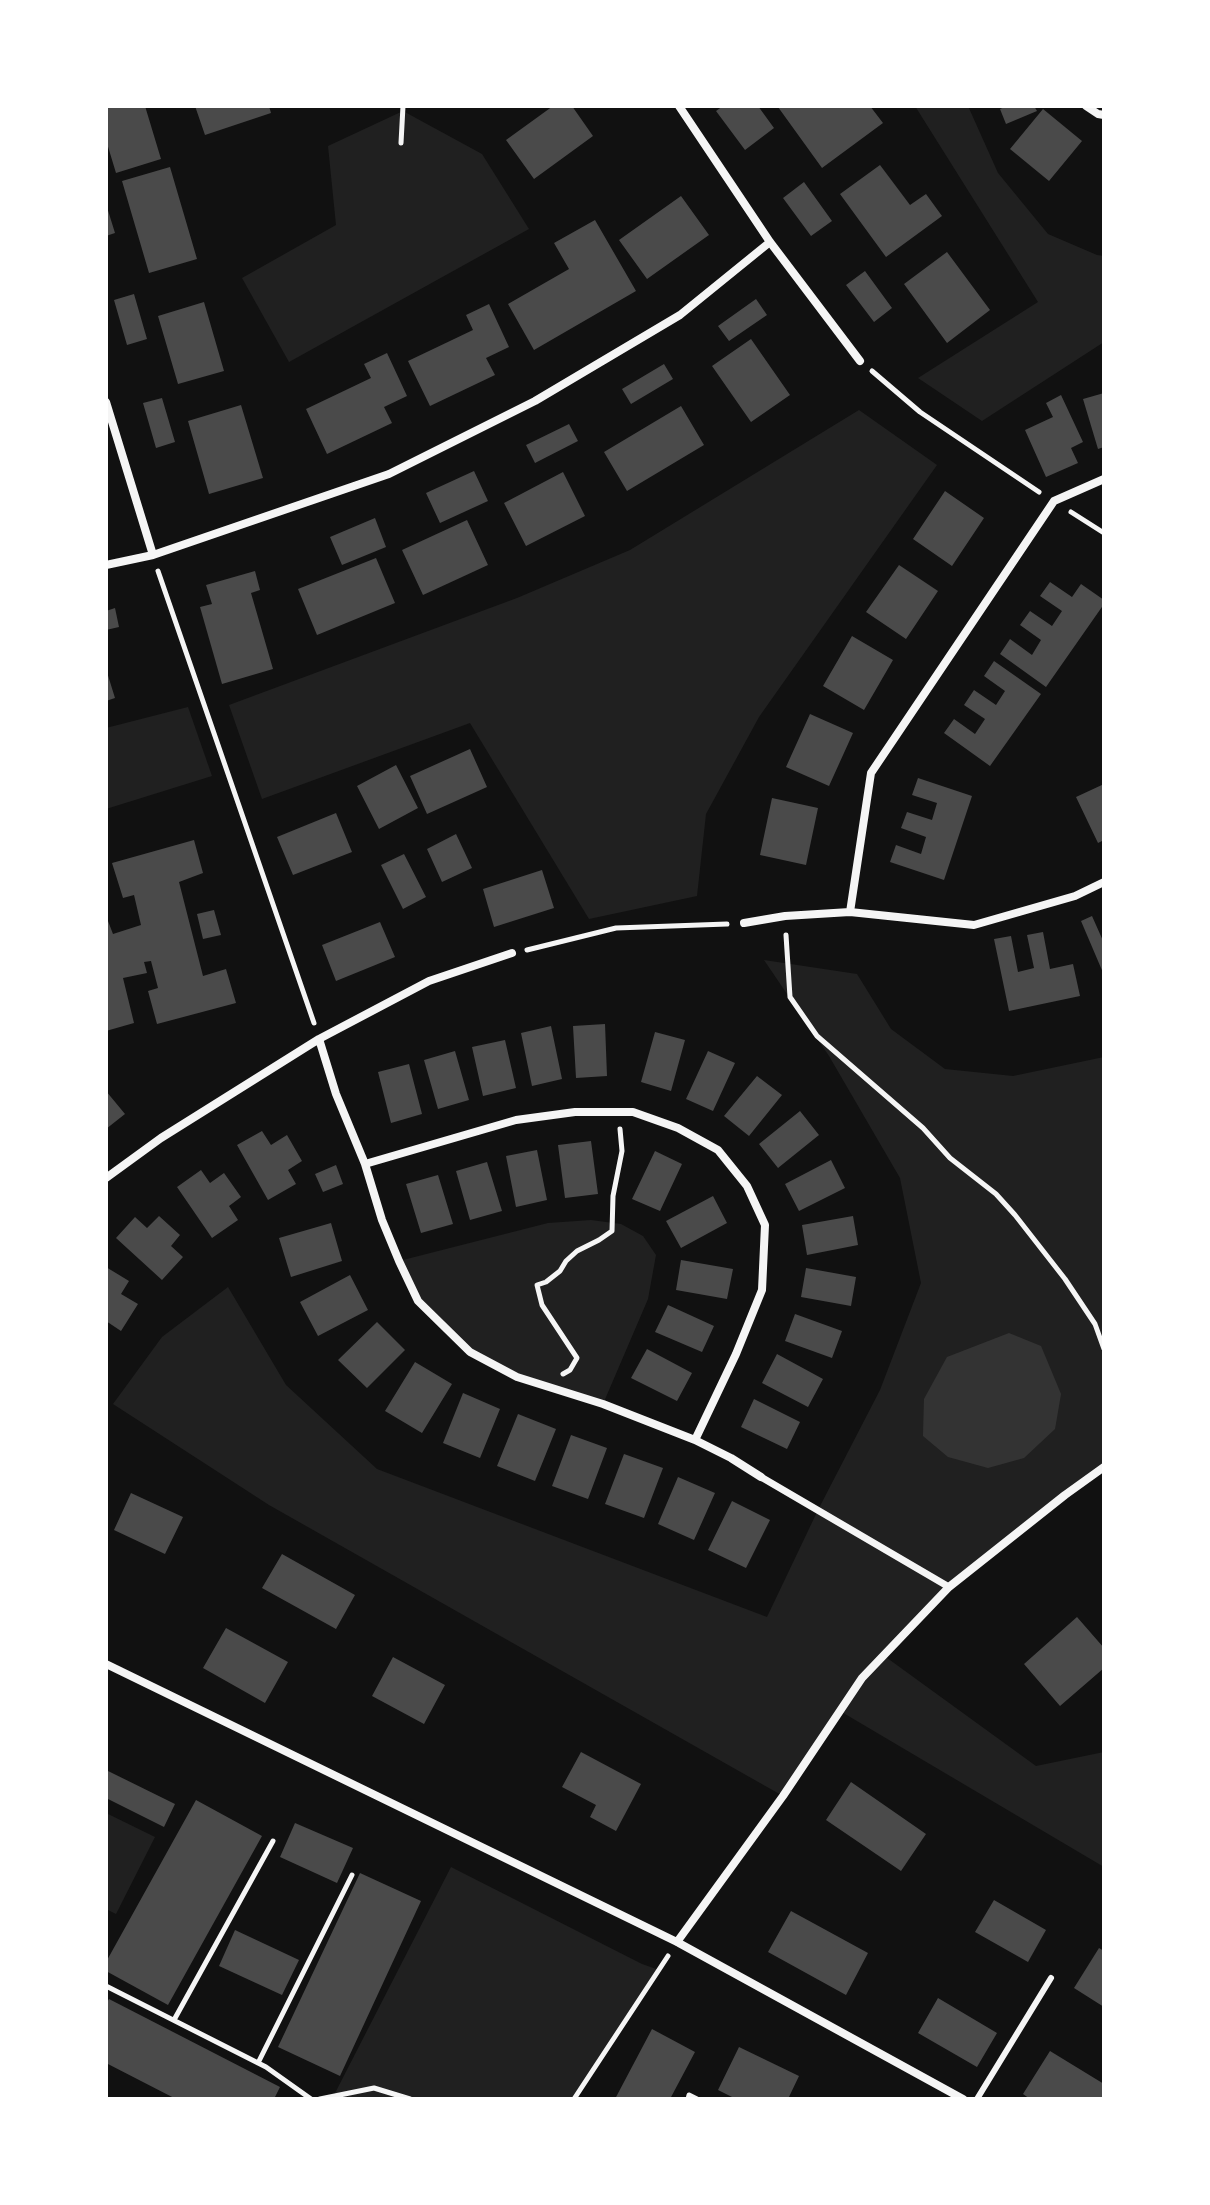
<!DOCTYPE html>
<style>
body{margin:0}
#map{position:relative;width:1210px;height:2205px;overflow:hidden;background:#111;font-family:"Titillium Web",sans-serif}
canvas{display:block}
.frame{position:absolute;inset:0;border:108px solid #fff;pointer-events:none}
</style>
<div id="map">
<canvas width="1210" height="2205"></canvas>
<div class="frame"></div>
</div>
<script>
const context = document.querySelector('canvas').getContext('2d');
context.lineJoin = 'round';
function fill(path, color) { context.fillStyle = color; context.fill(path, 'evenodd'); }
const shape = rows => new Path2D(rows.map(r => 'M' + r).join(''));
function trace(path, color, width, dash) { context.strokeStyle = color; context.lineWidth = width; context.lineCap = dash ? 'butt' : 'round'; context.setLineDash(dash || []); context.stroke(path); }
fill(shape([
 [915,106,968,106,998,173,1048,234,1097,255,1104,256,1104,342,982,421,918,378,1038,302],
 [403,111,482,154,529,229,289,362,242,278,336,225,328,146],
 [859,410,937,465,759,717,706,814,697,896,589,919,470,723,262,799,229,705,517,598,630,550],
 [188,707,212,776,106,809,106,728],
 [764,960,857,974,891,1029,945,1069,1013,1076,1104,1057,1104,1467,949,1587,883,1655,1036,1766,1104,1752,1104,1867,840,1711,783,1796,269,1505,113,1404,162,1337,228,1287,286,1385,377,1469,767,1617,818,1510,880,1390,921,1283,900,1178,829,1056],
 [591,1220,621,1224,643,1236,656,1255,648,1299,603,1404,517,1377,470,1352,418,1301,399,1261,548,1223],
 [106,1813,155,1837,116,1914,106,1909],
 [451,1867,642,1964,659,1970,574,2099,332,2099]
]), '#202020');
fill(shape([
 [1009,1333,1041,1346,1061,1394,1055,1429,1024,1458,988,1468,948,1457,923,1436,924,1399,947,1357]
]), '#333');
fill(shape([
 [106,106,145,106,161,159,116,173,106,140],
 [195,106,269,106,271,113,205,135],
 [553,106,572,106,593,136,534,179,506,140],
 [723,106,758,106,774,128,745,150,716,111],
 [779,106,870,106,883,123,822,168,778,107],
 [1007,106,1034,106,1037,111,1006,124,1000,109],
 [1043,109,1082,141,1049,181,1010,149],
 [880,165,910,205,926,194,942,216,886,257,840,194],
 [170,167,197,259,149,273,122,181],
 [804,182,832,221,811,236,783,198],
 [681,196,709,235,647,279,619,240],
 [106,204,115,233,106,236],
 [595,220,636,291,534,350,508,304,569,269,554,243],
 [947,252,990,310,947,343,904,284],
 [865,271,892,308,874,322,846,285],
 [134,294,147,339,127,345,114,300],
 [756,299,767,315,729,341,718,326],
 [204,302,224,371,178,384,158,316],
 [489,304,509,347,486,358,495,375,430,406,408,361,473,330,466,315],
 [751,339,790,395,751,422,712,366],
 [387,353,407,396,384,407,392,423,327,454,306,409,371,378,364,364],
 [664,364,673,379,631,404,622,389],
 [1104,393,1104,447,1098,449,1083,399],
 [1061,395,1083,442,1071,448,1078,463,1046,477,1025,430,1053,417,1046,403],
 [162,398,175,442,156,448,143,403],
 [241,405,263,478,209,494,188,421],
 [681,406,704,445,627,491,604,452],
 [569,424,578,441,535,463,526,445],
 [474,471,488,501,440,523,426,493],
 [563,472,585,516,526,546,504,503],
 [945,491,984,518,952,566,913,539],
 [375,518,386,547,342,565,330,537],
 [467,520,488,565,423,595,402,550],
 [376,558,395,603,317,635,298,589],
 [899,565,938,591,906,639,866,612],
 [255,571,260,590,251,593,273,669,222,684,200,607,212,604,206,585],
 [1050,582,1072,597,1081,584,1104,600,1104,604,1046,687,1000,654,1010,639,1032,655,1041,640,1020,625,1030,611,1052,626,1062,611,1040,596],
 [115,608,119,627,106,630,106,611],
 [852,636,893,660,864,710,823,686],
 [994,661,1041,694,990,766,944,733,954,719,975,734,985,719,964,705,974,690,996,705,1005,691,984,676],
 [106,669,115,698,106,701],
 [810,714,853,733,829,786,786,767],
 [470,749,487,787,427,814,410,776],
 [396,765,418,808,379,829,357,786],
 [918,778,972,796,944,880,890,862,896,845,921,854,926,837,901,828,907,812,932,820,937,803,912,795],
 [1104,784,1104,840,1098,843,1076,797],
 [772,798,818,808,806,865,760,855],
 [336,813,352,852,293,875,277,837],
 [456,834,472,868,442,882,427,849],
 [194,840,203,873,179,882,203,976,226,969,236,1003,157,1024,148,991,158,988,151,961,144,962,147,973,123,978,134,1023,106,1031,106,922,108,921,113,934,141,925,134,895,123,898,112,863],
 [404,854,426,897,403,909,381,865],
 [542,870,554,908,494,927,483,889],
 [214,910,221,935,203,939,197,914],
 [1092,916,1104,943,1104,975,1081,921],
 [380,922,395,957,336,981,322,945],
 [1043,932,1050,969,1073,964,1080,996,1009,1011,994,939,1011,936,1018,972,1034,968,1027,935],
 [605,1024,607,1076,576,1078,573,1026],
 [551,1026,562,1079,532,1086,521,1033],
 [655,1032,685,1040,671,1091,641,1082],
 [505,1040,516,1088,483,1096,472,1047],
 [455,1051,469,1100,438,1109,424,1060],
 [708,1051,735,1063,713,1111,686,1099],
 [409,1064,422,1114,391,1123,378,1072],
 [757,1076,782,1095,749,1136,724,1116],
 [106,1091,125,1114,106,1129],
 [800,1111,819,1135,778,1168,759,1144],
 [262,1131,271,1145,287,1135,302,1161,288,1170,296,1184,268,1200,237,1145],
 [591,1141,598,1194,565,1198,558,1145],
 [537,1150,547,1200,516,1207,506,1156],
 [655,1151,682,1164,660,1211,632,1199],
 [831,1160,845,1188,799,1211,785,1184],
 [487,1162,502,1211,470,1220,456,1171],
 [336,1165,343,1184,323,1192,315,1174],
 [201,1170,210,1183,224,1173,241,1197,229,1206,238,1220,212,1238,177,1187],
 [438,1175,453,1224,421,1233,406,1184],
 [713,1196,727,1223,681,1248,666,1221],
 [159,1216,180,1235,171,1246,183,1257,162,1280,116,1238,135,1217,147,1228],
 [853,1216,858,1245,807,1255,802,1225],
 [331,1223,342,1261,291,1277,279,1238],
 [681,1260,733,1269,727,1299,676,1290],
 [106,1267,129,1281,121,1294,138,1304,121,1331,106,1321],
 [806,1268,856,1277,851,1306,801,1297],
 [350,1275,368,1310,318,1336,300,1302],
 [668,1305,714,1326,702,1352,655,1332],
 [795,1314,842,1331,832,1358,785,1341],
 [377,1322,405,1350,367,1388,338,1360],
 [647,1349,692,1373,677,1401,631,1378],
 [777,1354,823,1379,808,1407,762,1383],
 [415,1362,452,1384,422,1433,385,1411],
 [463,1393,500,1409,480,1458,443,1443],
 [754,1399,800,1422,787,1449,741,1427],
 [518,1414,556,1429,535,1481,497,1466],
 [571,1435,607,1448,588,1499,552,1486],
 [624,1454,663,1468,644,1518,605,1504],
 [678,1477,715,1493,694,1540,658,1524],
 [131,1493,183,1517,165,1554,114,1530],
 [732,1501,770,1520,746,1568,708,1550],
 [282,1554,355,1595,336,1629,262,1588],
 [1077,1617,1104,1648,1104,1668,1060,1706,1024,1664],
 [226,1628,288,1662,265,1703,203,1668],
 [393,1657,445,1685,424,1724,372,1696],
 [581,1752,641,1784,616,1831,590,1817,596,1805,562,1787],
 [106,1770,175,1804,164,1827,106,1798],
 [851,1782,926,1834,901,1871,826,1820],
 [196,1800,262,1836,168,2005,106,1971,106,1962],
 [295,1823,353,1848,337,1883,280,1857],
 [360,1873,421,1901,340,2076,278,2047],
 [994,1900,1046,1930,1028,1962,975,1932],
 [791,1911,868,1953,846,1995,768,1952],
 [235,1930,299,1960,282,1995,219,1966],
 [1099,1948,1104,1951,1104,2007,1074,1988],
 [938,1998,997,2033,977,2067,918,2033],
 [109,1999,280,2087,274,2099,176,2099,106,2063,106,2004],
 [652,2029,695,2052,670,2099,615,2099],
 [739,2047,799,2076,788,2099,736,2099,718,2090],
 [1050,2051,1104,2084,1104,2099,1030,2099,1023,2094]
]), '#4a4a4a');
trace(shape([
 [401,143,403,106],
 [872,371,920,412,1039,492],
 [1071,512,1104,533],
 [158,571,314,1023],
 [786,935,790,997,817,1036,923,1128,950,1158,996,1194,1015,1215,1065,1279,1095,1324,1104,1349],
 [527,950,616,928,727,924],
 [563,1374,570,1370,577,1358,542,1305,537,1285,546,1282,560,1271,566,1261,577,1251,599,1240,612,1231,613,1196,622,1151,620,1129],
 [106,1986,266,2067,311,2099],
 [174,2020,273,1841],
 [258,2063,352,1875],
 [320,2099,374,2088,410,2099],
 [574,2099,668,1956],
 [688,2099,689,2095,697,2099]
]), '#f5f5f5', 5);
trace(shape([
 [977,2099,1051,1978]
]), '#f5f5f5', 6);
trace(shape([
 [761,1477,949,1587]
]), '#f5f5f5', 7);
trace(shape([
 [679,106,770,242,860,361],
 [1086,106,1098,114,1104,115],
 [106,402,153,555],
 [106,565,153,555,389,474,535,401,680,315,770,242],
 [850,912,871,773,1054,501,1104,479],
 [744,923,785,916,850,912,974,925,1075,896,1104,882],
 [319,1039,336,1094,365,1164,382,1220,399,1261,418,1301,470,1352,517,1377,603,1404,695,1440,731,1458,761,1477],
 [365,1164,516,1120,575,1112,633,1112,678,1128,718,1150,747,1186,765,1225,762,1290,736,1354,695,1440],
 [106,1178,161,1138,319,1039,429,981,512,953],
 [106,1664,677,1942,963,2099],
 [677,1942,783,1796,862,1678,949,1587,1065,1495,1104,1467]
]), '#f5f5f5', 8);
</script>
